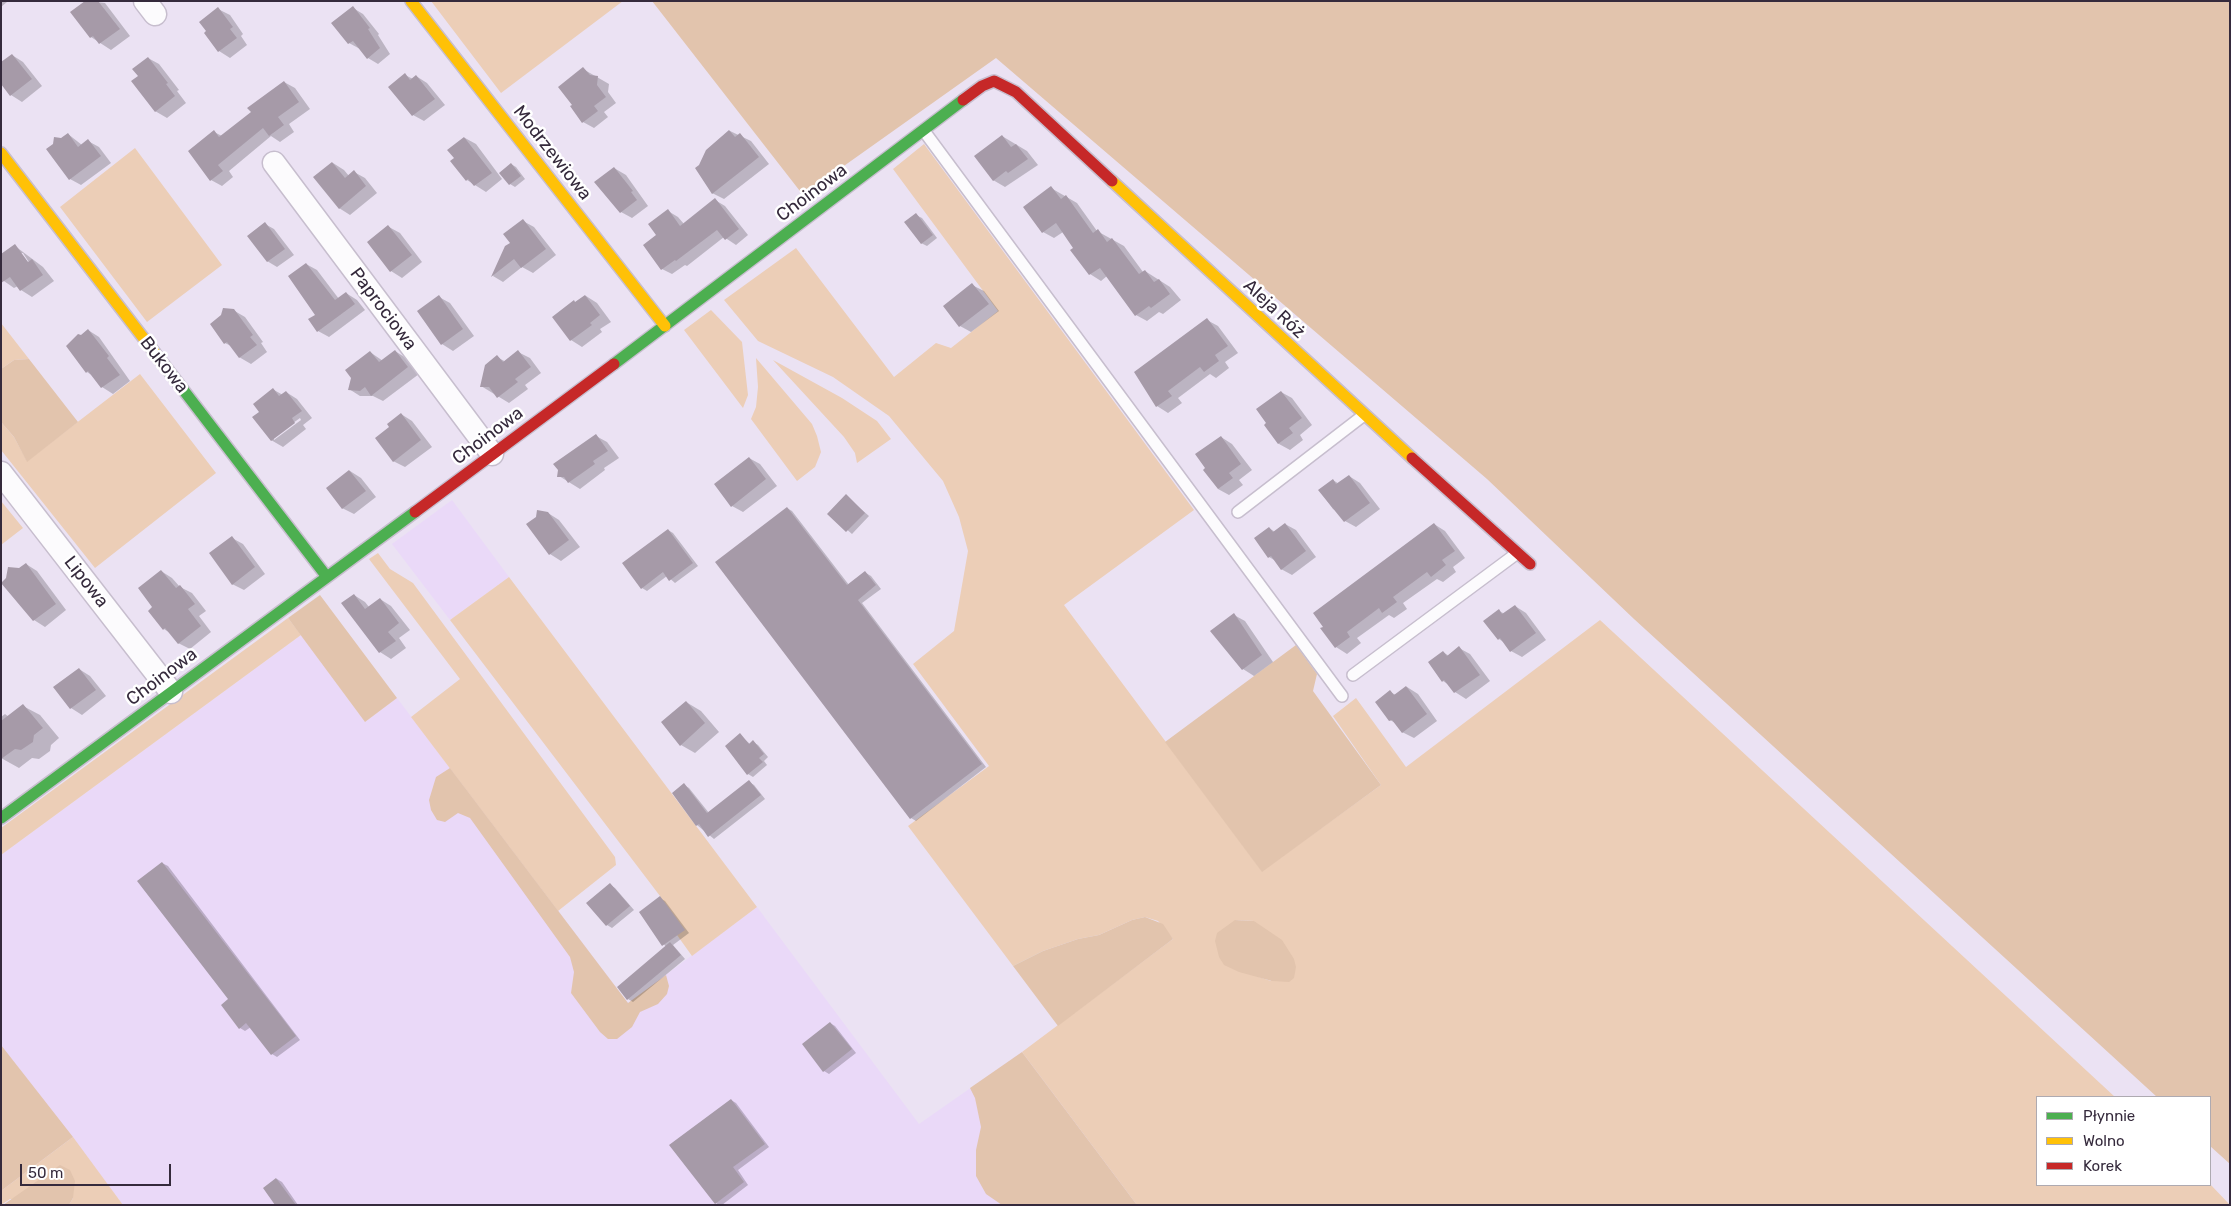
<!DOCTYPE html>
<meta charset="utf-8">
<style>
body{margin:0}
#map{position:relative;width:2231px;height:1206px;overflow:hidden;background:#ebe2f3;font-family:Rubik,sans-serif}
canvas{display:block}
.frame{position:absolute;inset:0;border:2px solid #352a3c;pointer-events:none}
.legend{position:absolute;left:2036px;top:1096px;width:175px;height:90px;box-sizing:border-box;background:#fff;border:1px solid #aeaab1;margin:0;padding:6px 9px;list-style:none;font-size:15px;color:#352a3c}
.legend li{display:flex;align-items:center;gap:10px;height:25px}
.legend b{width:25px;border:1px solid #aeaab1}
.scale{position:absolute;left:20px;top:1164px;width:151px;height:22px;box-sizing:border-box;border:2px solid #352a3c;border-top:0;padding-left:6px;font-size:15px;line-height:18px;white-space:nowrap;color:#352a3c;-webkit-text-stroke:4px #fff;paint-order:stroke}
</style>
<div id="map">
<canvas width="2231" height="1206"></canvas>
<div class="frame"></div>
<ul class="legend">
<li><b style="height:6px;background:#4caf50"></b>Płynnie</li>
<li><b style="height:6px;background:#ffc107"></b>Wolno</li>
<li><b style="height:6px;background:#c62828"></b>Korek</li>
</ul>
<div class="scale">50 m</div>
</div>
<script>
const context = document.querySelector('canvas').getContext('2d');
context.lineJoin = 'round';
function fill(path, color) { context.fillStyle = color; context.fill(path, 'evenodd'); }
const shape = rows => new Path2D(rows.map(r => 'M' + r).join(''));
function trace(path, color, width, dash) { context.strokeStyle = color; context.lineWidth = width; context.lineCap = dash ? 'butt' : 'round'; context.setLineDash(dash || []); context.stroke(path); }
function label(font, color, halo, rows, align = 'center') {
  context.font = font + ' Rubik,sans-serif'; context.lineWidth = 5; context.setLineDash([]); context.textBaseline = 'middle'; context.strokeStyle = halo; context.fillStyle = color; for (const [text, x, y, turn = 0] of rows) {
    context.save(); context.translate(x, y); context.rotate((+turn || 0) * Math.PI / 180); context.textAlign = isNaN(turn) ? turn : align; if (halo) context.strokeText(text, 0, 0); context.fillText(text, 0, 0); context.restore();
  }
}
fill(shape([
 [452,500,509,577,450,620,392,544],
 [301,635,365,722,397,698,628,1003,757,907,919,1124,1022,1052,1137,1205,123,1205,1,1045,1,855]
]), '#ead9f8');
fill(shape([
 [431,1,623,1,501,93],
 [924,144,1194,510,1064,605,1262,871,1381,785,1333,716,1356,698,1406,767,1600,620,2115,1097,2037,1097,2037,1185,2210,1184,2230,1205,1137,1205,1022,1052,1173,939,1158,921,1145,917,1132,920,1099,935,1078,939,1043,951,1013,966,908,826,989,766,913,664,954,631,968,551,959,517,943,481,889,416,833,377,758,341,724,300,796,248,894,377,936,343,951,348,998,311,893,169],
 [1235,920,1254,921,1271,981,1256,976],
 [135,148,222,265,147,322,60,207],
 [711,310,742,342,748,395,743,408,684,330],
 [1,323,29,359,14,360,1,369],
 [756,358,812,424,817,436,821,452,815,467,797,481,751,419,756,407,758,387],
 [773,360,842,398,877,421,891,439,857,463,855,453,844,437],
 [140,374,216,473,95,568,1,450,1,422,14,437,27,461],
 [1,501,23,528,1,545],
 [378,553,390,569,413,583,615,857,616,865,558,911,411,717,460,679,369,559],
 [509,577,757,907,692,956,677,935,660,896,450,620],
 [288,618,301,635,1,855,1,828],
 [73,1137,123,1205,69,1205,73,1198,10,1199,1,1205,1,1191]
]), '#ecceb7');
fill(shape([
 [652,1,2230,1,2230,1164,2210,1146,2210,1097,2157,1097,1634,619,1487,479,996,58,803,195],
 [29,359,78,422,27,462,14,437,1,422,1,369,14,360],
 [320,595,397,698,365,722,288,618],
 [1296,645,1317,674,1313,691,1381,785,1262,872,1165,742],
 [450,768,628,1003,666,975,669,986,667,994,658,1004,640,1012,632,1027,617,1039,608,1039,600,1032,571,993,574,972,570,957,470,818,458,813,445,822,437,820,431,810,429,800,436,777],
 [1145,917,1163,924,1173,939,1058,1026,1013,966,1043,951,1078,939,1099,935,1132,920],
 [1235,920,1254,921,1282,940,1294,959,1296,967,1294,978,1289,982,1272,981,1239,972,1224,965,1219,957,1215,941,1217,933],
 [1,1045,73,1137,1,1191],
 [1022,1052,1137,1205,1002,1205,986,1194,976,1176,976,1150,981,1127,975,1098,970,1088],
 [60,1165,70,1170,75,1181,73,1198,69,1205,3,1205]
]), '#e2c4ad');
fill(shape([
 [1,1,6,1,7,2,1,7],
 [87,1,105,3,130,36,111,50,91,37],
 [353,8,363,14,379,34,378,35,390,54,378,64,368,58,360,49,349,43],
 [218,9,230,15,243,34,241,36,247,45,230,58,219,51,205,33],
 [12,55,23,62,42,86,22,102,11,95,1,82],
 [148,58,159,64,179,90,177,91,186,103,167,118,155,111,140,76],
 [583,69,609,84,608,92,616,103,604,112,608,117,594,128,583,122,574,105],
 [405,75,413,79,416,76,427,83,445,105,424,121,413,115],
 [284,82,295,88,310,109,289,124,294,132,280,142,271,136,229,171,233,177,222,186,211,180,214,132,222,136,252,112],
 [730,131,751,141,769,164,724,199,712,193],
 [68,134,82,145,88,141,99,147,111,163,81,185,70,179,61,139],
 [1002,136,1027,151,1038,165,1005,187,993,180],
 [465,138,476,144,502,179,486,192,467,180,456,159],
 [333,163,344,170,349,176,354,172,365,178,377,193,350,215,339,208],
 [511,164,516,167,525,179,515,187,510,184],
 [614,168,626,175,648,206,632,218,621,212],
 [1051,188,1077,203,1097,231,1124,246,1143,272,1145,271,1170,287,1181,300,1163,314,1159,312,1147,321,1136,315,1107,276,1101,281,1090,274,1072,250,1074,248,1063,232,1054,238,1043,232],
 [715,200,725,206,748,235,736,245,724,237,687,266,685,265,672,274,662,269,658,235,668,211,678,217,684,224],
 [916,215,922,218,937,238,927,246,921,243],
 [523,221,534,227,556,255,533,273,522,267,503,282,493,276,506,247,511,243],
 [265,224,274,229,294,255,277,267,267,261],
 [389,227,400,233,422,262,402,278,391,271],
 [15,246,43,267,54,281,32,297,21,290,18,286,14,288,1,279],
 [20,253,23,253,32,267],
 [306,264,317,270,339,299,346,293,357,300,365,310,329,337,318,331],
 [972,285,984,291,999,311,971,332,960,326],
 [586,296,597,303,611,322,600,329,602,332,582,347,571,340,554,317],
 [439,297,450,303,474,336,453,351,442,344,419,312],
 [233,310,245,317,263,342,261,343,267,352,251,364,239,357,231,346,225,343],
 [1207,320,1218,326,1238,353,1225,362,1229,368,1216,378,1210,374,1178,398,1182,403,1168,413,1157,406,1136,373],
 [88,330,99,337,130,381,113,394,102,387,93,376,87,372,67,346],
 [395,351,406,358,419,374,383,401,373,396,360,396,349,389,370,352,383,361],
 [518,352,530,358,541,373,525,385,528,389,509,403,481,386,497,357,506,362],
 [274,390,283,395,286,392,297,399,312,418,303,425,306,429,283,447,271,440,261,412],
 [300,418,301,420,274,440,274,437],
 [1281,392,1292,398,1312,425,1300,435,1303,440,1290,450,1279,444,1265,425],
 [401,414,412,421,432,447,405,467,393,461,391,428],
 [596,436,607,442,619,458,604,468,605,470,580,489,559,476],
 [1221,437,1232,444,1252,470,1239,480,1243,485,1229,495,1218,489],
 [749,458,760,464,777,486,743,512,732,506],
 [350,471,361,478,376,497,354,514,342,508],
 [1349,476,1360,483,1380,509,1356,527,1345,521,1339,512,1333,509,1319,490,1333,480,1339,484],
 [846,496,869,516,852,534,829,514],
 [787,508,792,511,849,585,866,573,871,576,881,589,862,603,986,767,916,821,911,818],
 [548,513,559,520,580,547,561,561,550,554],
 [1285,524,1296,530,1316,557,1292,575,1281,569,1276,561,1269,557,1269,528,1275,532],
 [1434,524,1445,531,1465,558,1453,567,1456,572,1443,582,1437,579,1403,603,1407,609,1394,618,1389,615,1357,638,1361,643,1347,654,1336,647,1322,629],
 [668,530,673,533,698,566,675,583,667,576,647,591,642,588],
 [232,538,243,544,265,574,244,590,232,584],
 [26,564,37,571,66,610,45,627,34,620,3,583],
 [161,571,172,578,180,587,192,593,206,611,199,616,211,632,190,649,178,643,170,633,164,629,154,607],
 [354,595,365,602,369,607,380,599,391,606,410,630,399,638,406,648,391,659,380,652,343,604],
 [1515,606,1526,613,1546,640,1522,657,1511,651,1505,643,1499,639,1499,611,1505,614],
 [1234,615,1245,621,1273,662,1254,676,1243,669],
 [1459,648,1470,654,1490,681,1466,699,1455,692,1449,685,1443,681,1443,652,1449,656],
 [79,669,90,676,106,696,82,715,71,708],
 [1407,687,1418,694,1437,721,1414,738,1402,732,1397,724,1390,720,1390,692,1396,695],
 [686,702,701,711,719,732,695,753,681,745],
 [23,706,40,715,59,738,51,745,50,751,39,759,32,758,19,768,1,758,1,717,5,714,9,717],
 [740,735,750,744,753,742,758,745,768,757,764,761,767,765,753,777,748,774],
 [749,782,754,785,765,799,714,839,697,825,684,785,689,788,709,813],
 [162,863,168,866,300,1040,277,1057,272,1054,251,1027,245,1031,240,1028,230,1000],
 [610,885,615,888,634,910,612,928,607,925],
 [660,898,665,901,689,933,673,945,685,959,633,1002,628,999,666,947,640,913],
 [830,1023,835,1026,856,1053,829,1074,824,1071],
 [731,1100,736,1103,769,1147,738,1170,748,1185,722,1205,719,1205,716,1203],
 [277,1179,282,1182,298,1205,276,1205]
]), '#0003');
fill(shape([
 [85,1,98,1,120,29,99,44,93,36,90,38,70,12],
 [353,6,370,28,368,29,380,48,367,59,353,41,348,44,331,23],
 [218,7,233,27,230,29,237,38,218,52,204,33,206,31,199,22],
 [12,54,32,79,10,96,1,84,1,62],
 [148,57,168,83,166,84,175,96,155,112,131,81,138,76,132,69],
 [583,67,590,75,598,76,597,85,606,97,594,106,598,111,582,123,570,106,572,105,558,87],
 [405,73,410,80,416,75,435,99,412,116,388,87],
 [284,81,299,102,278,117,284,125,269,136,263,128,218,165,223,171,210,181,188,151,214,130,219,137,251,112,247,108],
 [729,130,735,137,740,133,759,157,712,194,695,168,699,165,706,150],
 [68,133,78,147,88,139,101,156,69,180,46,149,53,144,54,137,61,138],
 [1002,135,1011,147,1016,144,1028,159,1008,173,1006,171,993,181,974,156],
 [464,137,492,173,474,186,468,179,466,181,450,161,454,158,447,150],
 [332,162,345,178,354,170,366,186,339,209,313,177],
 [511,163,521,176,509,185,499,173],
 [614,167,633,191,631,192,637,200,620,213,594,182],
 [1051,186,1061,199,1066,195,1093,233,1098,229,1107,242,1112,238,1139,274,1145,270,1154,282,1159,279,1170,294,1151,308,1149,306,1135,316,1100,268,1089,275,1070,250,1073,248,1056,223,1042,233,1023,207],
 [715,198,739,229,725,240,717,230,676,261,675,260,661,270,643,245,656,235,648,224,668,209,680,226],
 [916,213,933,235,921,244,904,222],
 [523,219,546,249,521,268,514,259,491,277,505,246,510,243,503,234],
 [265,222,285,249,267,262,247,236],
 [388,225,412,255,390,272,367,242],
 [15,244,28,262,32,259,43,275,20,291,10,277,1,283,1,254],
 [306,263,335,300,346,292,355,304,317,332,308,319,315,315,288,276],
 [972,283,989,304,959,327,943,306],
 [439,295,463,329,441,345,417,311],
 [585,295,600,315,590,323,592,325,570,341,552,317,574,300,575,302],
 [223,308,234,309,253,335,250,337,257,345,239,358,227,342,224,344,210,324,221,315],
 [1207,318,1228,346,1215,355,1219,361,1204,372,1200,367,1168,391,1172,396,1156,407,1134,372],
 [88,329,109,356,107,358,120,375,101,388,88,371,86,373,66,346,78,334,81,335],
 [395,350,408,367,371,396,365,387,360,391,348,390,351,378,345,370,370,351,379,362],
 [518,350,531,367,515,379,518,382,497,398,489,387,480,387,485,365,497,355,503,362],
 [273,388,279,396,286,391,302,411,292,418,295,423,271,441,252,417,259,412,253,404],
 [1281,391,1302,418,1289,428,1293,433,1278,444,1264,425,1266,423,1256,409],
 [401,413,421,440,393,462,375,438,389,427,387,424],
 [596,434,608,451,593,461,595,464,568,483,564,477,557,477,558,470,553,464],
 [1221,436,1241,464,1229,473,1233,478,1218,489,1203,470,1205,468,1195,454],
 [749,457,766,479,731,507,714,484],
 [349,470,366,491,342,509,326,488],
 [1349,475,1370,503,1344,522,1318,490,1333,479,1336,484],
 [846,494,865,513,846,532,827,514],
 [787,507,847,585,865,571,876,585,858,600,982,764,910,819,715,562],
 [537,510,548,512,569,540,549,555,526,524,536,517],
 [1285,523,1306,551,1281,570,1271,556,1268,558,1254,538,1269,527,1273,532],
 [1434,523,1455,551,1442,560,1446,565,1431,577,1427,572,1393,597,1397,602,1382,613,1379,608,1347,632,1350,637,1335,648,1320,628,1323,627,1313,613],
 [668,529,693,563,669,581,663,572,641,589,622,563],
 [232,536,255,567,232,585,209,553],
 [26,563,56,604,33,621,1,583,6,578,8,567,19,568],
 [161,570,176,588,180,585,195,604,188,609,201,626,178,644,165,628,163,630,148,611,152,607,138,588],
 [354,594,365,609,380,598,399,623,388,632,396,641,379,653,341,603],
 [1515,605,1536,633,1510,652,1500,638,1498,640,1483,621,1499,609,1502,614],
 [1234,613,1262,655,1242,670,1210,631],
 [1459,646,1480,675,1454,693,1444,680,1442,682,1428,662,1443,651,1447,656],
 [79,668,96,690,70,709,53,687],
 [1406,686,1427,714,1402,733,1392,720,1389,721,1375,702,1390,690,1394,695],
 [686,701,705,723,680,746,661,722],
 [23,704,43,728,34,735,33,742,21,750,15,749,1,759,1,721],
 [740,733,749,744,753,740,764,754,759,758,763,762,747,775,725,746],
 [749,780,761,795,708,837,699,824,696,826,672,793,684,783,707,813],
 [162,862,296,1036,271,1055,246,1023,239,1029,221,1005,228,999,137,881],
 [610,883,630,906,606,926,586,903],
 [660,896,685,930,662,946,639,912],
 [670,942,681,955,627,1000,617,987],
 [830,1022,852,1049,823,1072,802,1044],
 [731,1099,765,1144,733,1167,744,1182,715,1204,669,1145],
 [276,1178,296,1205,275,1205,263,1188]
]), '#a69aa8');
const lane = shape([
 [924,131,1342,696],
 [1238,512,1364,415],
 [1353,675,1516,554]
]);
const street = shape([
 [145,1,155,14],
 [274,163,492,454],
 [1,473,171,692]
]);
const fast = shape([
 [155,353,327,577],
 [614,364,963,100],
 [1,818,415,512]
]);
const slow = shape([
 [411,1,665,326],
 [1,153,155,353],
 [1112,181,1412,458]
]);
const jam = shape([
 [963,100,982,86,994,81,1016,92,1112,181],
 [1412,458,1530,564],
 [415,512,614,364]
]);
trace(lane, '#c7bece', 14);
trace(street, '#c7bece', 25);
trace(fast, '#c7bece', 14);
trace(slow, '#c7bece', 14);
trace(jam, '#c7bece', 14);
trace(lane, '#fcfbfd', 11);
trace(street, '#fcfbfd', 22);
trace(fast, '#4caf50', 11);
trace(slow, '#ffc107', 11);
trace(jam, '#c62828', 11);
label('18px', '#352a3c', '#fff', [
 ["Modrzewiowa",552,153,52],
 ["Choinowa",812,193,-37],
 ["Paprociowa",383,309,53],
 ["Aleja Róż",1274,309,43],
 ["Bukowa",164,365,52],
 ["Choinowa",488,436,-37],
 ["Lipowa",86,582,52],
 ["Choinowa",162,677,-37]
]);
</script>
